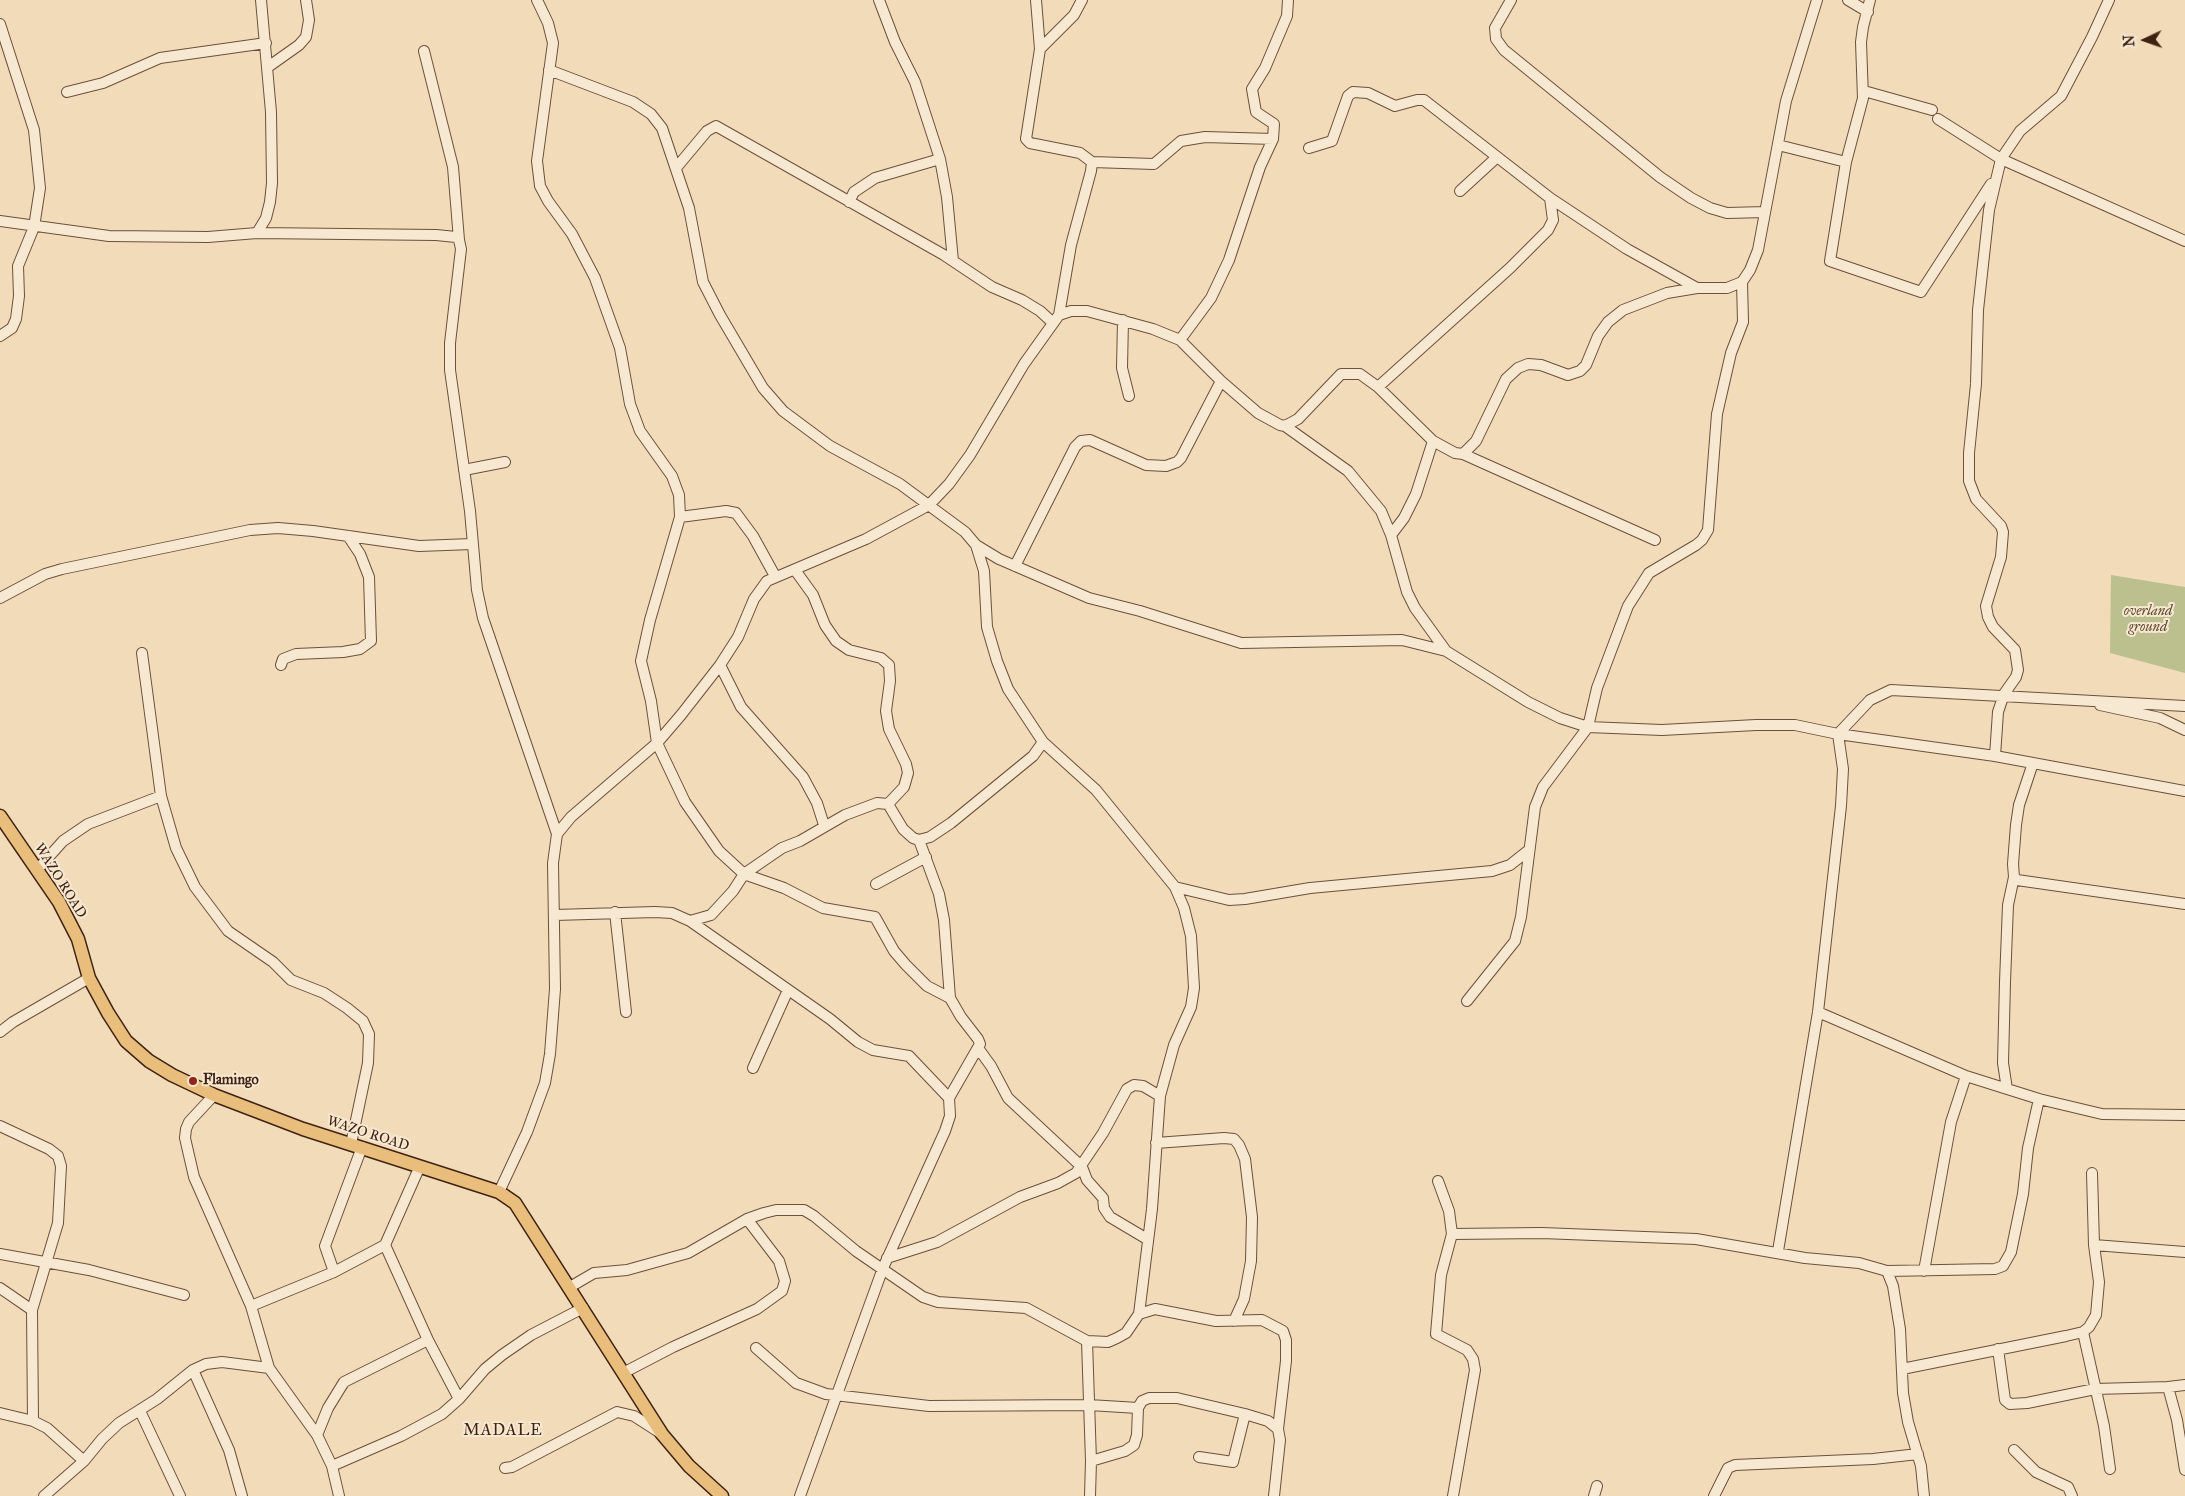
<!DOCTYPE html>
<style>
body{margin:0}
#map{position:relative;width:2185px;height:1496px;overflow:hidden;background:#f2dbb9;font-family:"IM FELL Great Primer",serif}
canvas{display:block}
.north{position:absolute;left:2120px;top:15px;width:50px;height:50px;-webkit-text-stroke:4px #f7e8d2;paint-order:stroke;rotate:267deg;font-size:14px;font-weight:700;line-height:20px;text-align:center;color:#3f2211}
.north::after{content:'';display:block;margin:auto;width:18px;height:22px;background:#3f2211;clip-path:polygon(50% 0,100% 100%,50% 72%,0 100%)}
</style>
<div id="map">
<canvas width="2185" height="1496"></canvas>
<div class="north">N</div>
</div>
<script>
const context = document.querySelector('canvas').getContext('2d');
context.lineJoin = 'round';
function fill(path, color) { context.fillStyle = color; context.fill(path, 'evenodd'); }
const shape = rows => new Path2D(rows.map(r => 'M' + r).join(''));
function trace(path, color, width, dash) { context.strokeStyle = color; context.lineWidth = width; context.lineCap = dash ? 'butt' : 'round'; context.setLineDash(dash || []); context.stroke(path); }
function label(font, color, halo, rows, align = 'center') {
  context.font = font + ' "IM FELL Great Primer",serif'; context.lineWidth = 4; context.setLineDash([]); context.textBaseline = 'middle'; context.strokeStyle = halo; context.fillStyle = color; for (const [text, x, y, turn = 0] of rows) {
    context.save(); context.translate(x, y); context.rotate((+turn || 0) * Math.PI / 180); context.textAlign = isNaN(turn) ? turn : align; if (halo) context.strokeText(text, 0, 0); context.fillText(text, 0, 0); context.restore();
  }
}
fill(shape([
 [2111,575,2185,587,2185,673,2110,653]
]), '#bcc08f');
const minor = shape([
 [537,0,548,23,553,43,537,161,540,186,548,201,572,234,595,278,620,348,630,404,640,431,672,476,679,495,680,517,650,620,641,661,651,701,657,743,685,802,719,851,744,874,784,888,823,908,875,917,894,951,906,965,927,986,950,998],
 [879,0,895,42,915,82,940,159,947,197,953,261],
 [1036,0,1040,49,1026,139,1030,143,1080,153,1092,162,1091,171,1071,245,1059,315],
 [1511,0,1495,28,1496,39,1504,50,1660,177,1691,198,1710,208,1727,213,1765,212],
 [1848,0,1868,12],
 [1870,0,1863,27,1861,42,1863,98,1846,162,1830,261,1921,292,1991,184],
 [0,24,34,130,40,188,34,227,18,266,19,296,16,319,12,328,0,336],
 [1040,49,1074,15,1082,0],
 [424,51,453,167,459,240],
 [268,67,299,45,306,37,309,20,306,0],
 [549,70,633,102,651,114,662,128,689,208,703,282,720,315,763,388,783,411,830,446,900,484,965,532,976,545,984,571,987,627,997,661,1008,689,1043,742,1096,790,1175,887,1184,908,1191,936,1194,988,1191,1007,1174,1045,1160,1096,1152,1209,1139,1314,1126,1333,1117,1338,1108,1342,1087,1341,1026,1308,938,1302,923,1297,856,1251,814,1216,804,1210,776,1210,764,1213,747,1219,688,1253,627,1270,594,1273,570,1287],
 [1864,91,1932,110],
 [67,92,103,83,160,58,266,43],
 [1938,119,2001,159,2185,241],
 [1778,145,1846,162],
 [1309,148,1332,141,1348,96,1353,92,1368,93,1395,106,1417,100,1424,100,1550,198,1627,249,1697,288],
 [1092,162,1154,164,1181,141,1205,137,1273,139],
 [676,168,707,131,716,126,944,255,992,287,1022,300,1040,311,1052,322],
 [1460,191,1496,158],
 [849,202,854,192,875,178,940,159],
 [0,221,109,236,208,237,257,233,436,235,456,237,459,240,461,249,450,343,450,370,470,511,477,590,483,618,557,834],
 [257,233,266,218,270,202,272,183,271,112,261,0],
 [1123,320,1122,368,1129,396],
 [1180,340,1211,298,1229,260,1260,167,1273,139,1274,124,1256,112,1252,89,1265,68,1287,16,1288,0],
 [1378,387,1510,268,1548,230,1553,220,1550,198],
 [1285,426,1348,471,1381,511,1391,535,1407,592,1415,608,1446,651],
 [1463,454,1655,540],
 [464,470,505,462],
 [680,517,726,511,736,513,753,536,775,576],
 [1391,535,1404,518,1416,494,1433,441],
 [976,545,999,559,1089,598,1140,611,1241,643,1402,640,1446,651,1528,702,1560,718,1588,727,1662,730,1756,725,1795,725,1838,734,1995,756,2185,791],
 [1015,566,1075,447,1081,441,1090,440,1146,465,1166,466,1177,462,1181,458,1221,381],
 [795,570,813,595,825,625,836,641,849,650,881,658,889,665,890,681,886,711,889,729,906,764,908,773,904,787,888,804],
 [0,598,45,574,62,569,250,530,278,528,313,531,419,546,472,544],
 [142,653,161,796,176,848,195,887,228,931,273,962,291,980,324,993,347,1008,363,1021,369,1034,368,1063,351,1144],
 [281,665,283,659,296,654,343,652,360,649,371,641,369,577,360,554,348,536],
 [720,665,741,707,803,777,817,803,824,825],
 [2100,705,2160,718,2185,730],
 [1838,734,1870,700,1891,690,2185,706],
 [1995,756,1998,712,2004,694,2016,677,2018,670,2015,650,1993,627,1988,617,1986,606,2001,557,2003,532,2001,526,1976,499,1969,481,1969,453,1976,384,1978,310,1989,210,2001,159,2020,131,2061,96,2092,37,2109,0],
 [2033,763,2019,805,2016,825,2013,864,2014,877,2017,880,2185,904],
 [919,840,939,894,944,920,950,998,961,1017,978,1039,980,1044,949,1098],
 [37,870,63,841,88,824,161,796],
 [876,884,926,857],
 [1175,887,1229,900,1245,899,1310,888,1492,871,1510,865,1529,850],
 [615,912,626,1012],
 [555,915,655,912,672,913,690,921,830,1019,858,1042,873,1050,909,1056,949,1098,950,1116,945,1131,883,1268,800,1496],
 [690,921,711,915,733,891,744,874,782,848,800,841,845,815,877,803,888,804,903,829,913,838,919,840,930,837,951,823,1033,756,1043,742],
 [1467,1001,1515,941,1521,917,1535,807,1543,787,1588,727,1597,688,1628,606,1649,573,1696,545,1702,540,1708,530,1717,414,1731,353,1743,322,1742,282],
 [1818,1012,1966,1076,2039,1099,2102,1114,2185,1115],
 [0,1032,13,1022,89,978],
 [978,1048,991,1066,1008,1098,1082,1167,1087,1180,1103,1198,1104,1208,1110,1217,1147,1239],
 [753,1068,788,990],
 [2007,1089,2003,1063,2005,982,2008,905,2014,877],
 [214,1095,189,1122,186,1129,185,1138,194,1177,251,1306,269,1368,317,1435,332,1466,339,1496],
 [0,1126,49,1149,58,1156,61,1166,58,1223,32,1310,33,1421],
 [1156,1143,1224,1138,1234,1139,1239,1145,1245,1159,1252,1217,1251,1261,1244,1299,1234,1321],
 [1438,1181,1449,1211,1452,1234,1441,1275,1436,1334,1467,1350,1473,1359,1475,1370,1453,1496],
 [499,1192,527,1132,545,1083,550,1054,555,989,553,863,557,834,571,817,657,743,681,715,720,665,738,637,754,599,767,581,866,539,929,505,949,484,970,455,1024,364,1059,315,1071,311,1087,311,1153,329,1180,340,1221,381,1258,413,1280,425,1285,426,1298,419,1341,374,1360,374,1378,387,1433,441,1455,453,1463,454,1476,441,1506,379,1518,368,1528,364,1541,365,1568,375,1580,371,1586,365,1598,336,1608,322,1623,310,1667,293,1697,288,1727,288,1742,282,1750,270,1758,250,1786,101,1817,0],
 [1452,1234,1542,1233,1696,1239,1805,1258,1859,1263,1887,1271,1893,1286,1900,1329,1903,1393,1908,1422,1921,1466,1924,1496],
 [385,1245,428,1340,459,1399],
 [2094,1245,2185,1252],
 [1778,1251,1818,1012,1841,806,1843,769,1838,734],
 [0,1254,89,1270,184,1295],
 [887,1258,937,1242,1020,1197,1058,1183,1076,1173,1103,1133,1127,1089,1134,1085,1143,1086,1160,1096],
 [1887,1271,1995,1269,2003,1266,2011,1252,2023,1194,2028,1148,2039,1099],
 [1924,1271,1951,1122,1966,1076],
 [334,1272,325,1246,362,1147],
 [0,1288,32,1310],
 [251,1306,334,1272,385,1245,420,1166],
 [1139,1314,1155,1309,1216,1321,1262,1320,1283,1331,1286,1340,1286,1361,1278,1429],
 [2083,1332,2104,1426,2110,1469],
 [1087,1341,1091,1461,1090,1496],
 [756,1348,796,1383,826,1394,929,1406,1089,1405,1138,1408],
 [1998,1349,2005,1400,2010,1404,2027,1403,2095,1389,2168,1387,2177,1420,2185,1470],
 [1902,1369,2066,1336,2083,1332,2089,1327,2096,1315,2099,1282,2094,1245,2092,1173],
 [193,1370,229,1450,242,1496],
 [623,1373,673,1347,757,1309,782,1291,785,1281,779,1261,747,1219],
 [2168,1387,2185,1385],
 [140,1411,180,1496],
 [0,1413,33,1421,47,1428,84,1461],
 [317,1435,328,1408,344,1382,428,1340],
 [2014,1450,2036,1472,2068,1487,2072,1496],
 [1199,1457,1233,1462,1245,1414],
 [1091,1461,1125,1451,1134,1445,1137,1435,1138,1408,1142,1401,1149,1398,1177,1398,1245,1414,1268,1421,1278,1429,1280,1440,1274,1496],
 [332,1466,401,1436,442,1414,459,1399,485,1369,502,1355,531,1335,583,1308],
 [505,1468,512,1467,617,1412,634,1416,662,1434],
 [44,1496,84,1461,102,1439,119,1423,157,1399,193,1370,206,1364,222,1362,269,1368],
 [1594,1496,1597,1486],
 [1714,1496,1728,1468,1735,1465,1873,1459,1918,1454]
]);
const major = shape([
 [0,816,59,902,78,939,89,978,108,1013,126,1041,149,1061,172,1075,214,1095,303,1129,499,1192,515,1203,662,1434,689,1466,722,1496]
]);
trace(minor, '#6c503b', 12);
trace(major, '#3f2211', 15);
trace(minor, '#f7e8d2', 10);
trace(major, '#e9be7c', 12);
for (const [x, y, r, color] of [
 [193,1081,5,"#8f2418"]
]) { const dot = new Path2D(); dot.arc(x, y, r, 0, 2 * Math.PI); context.fillStyle = color; context.fill(dot); trace(dot, '#f7e8d2', 2); }
label('italic 14px', '#5e4a30', '#f7e8d2', [
 ["overland",2148,612],
 ["ground",2148,628]
]);
label('14px', '#3f2211', '#f7e8d2', [
 ["WAZO ROAD",60,881,58],
 ["WAZO ROAD",368,1134,18]
]);
label('bold 14px', '#3f2211', '#f7e8d2', [
 ["Flamingo",203,1081]
], 'left');
context.letterSpacing = '1px';
label('16px', '#3f2211', '#f7e8d2', [
 ["MADALE",503,1431]
]);
context.letterSpacing = '0px';
</script>
